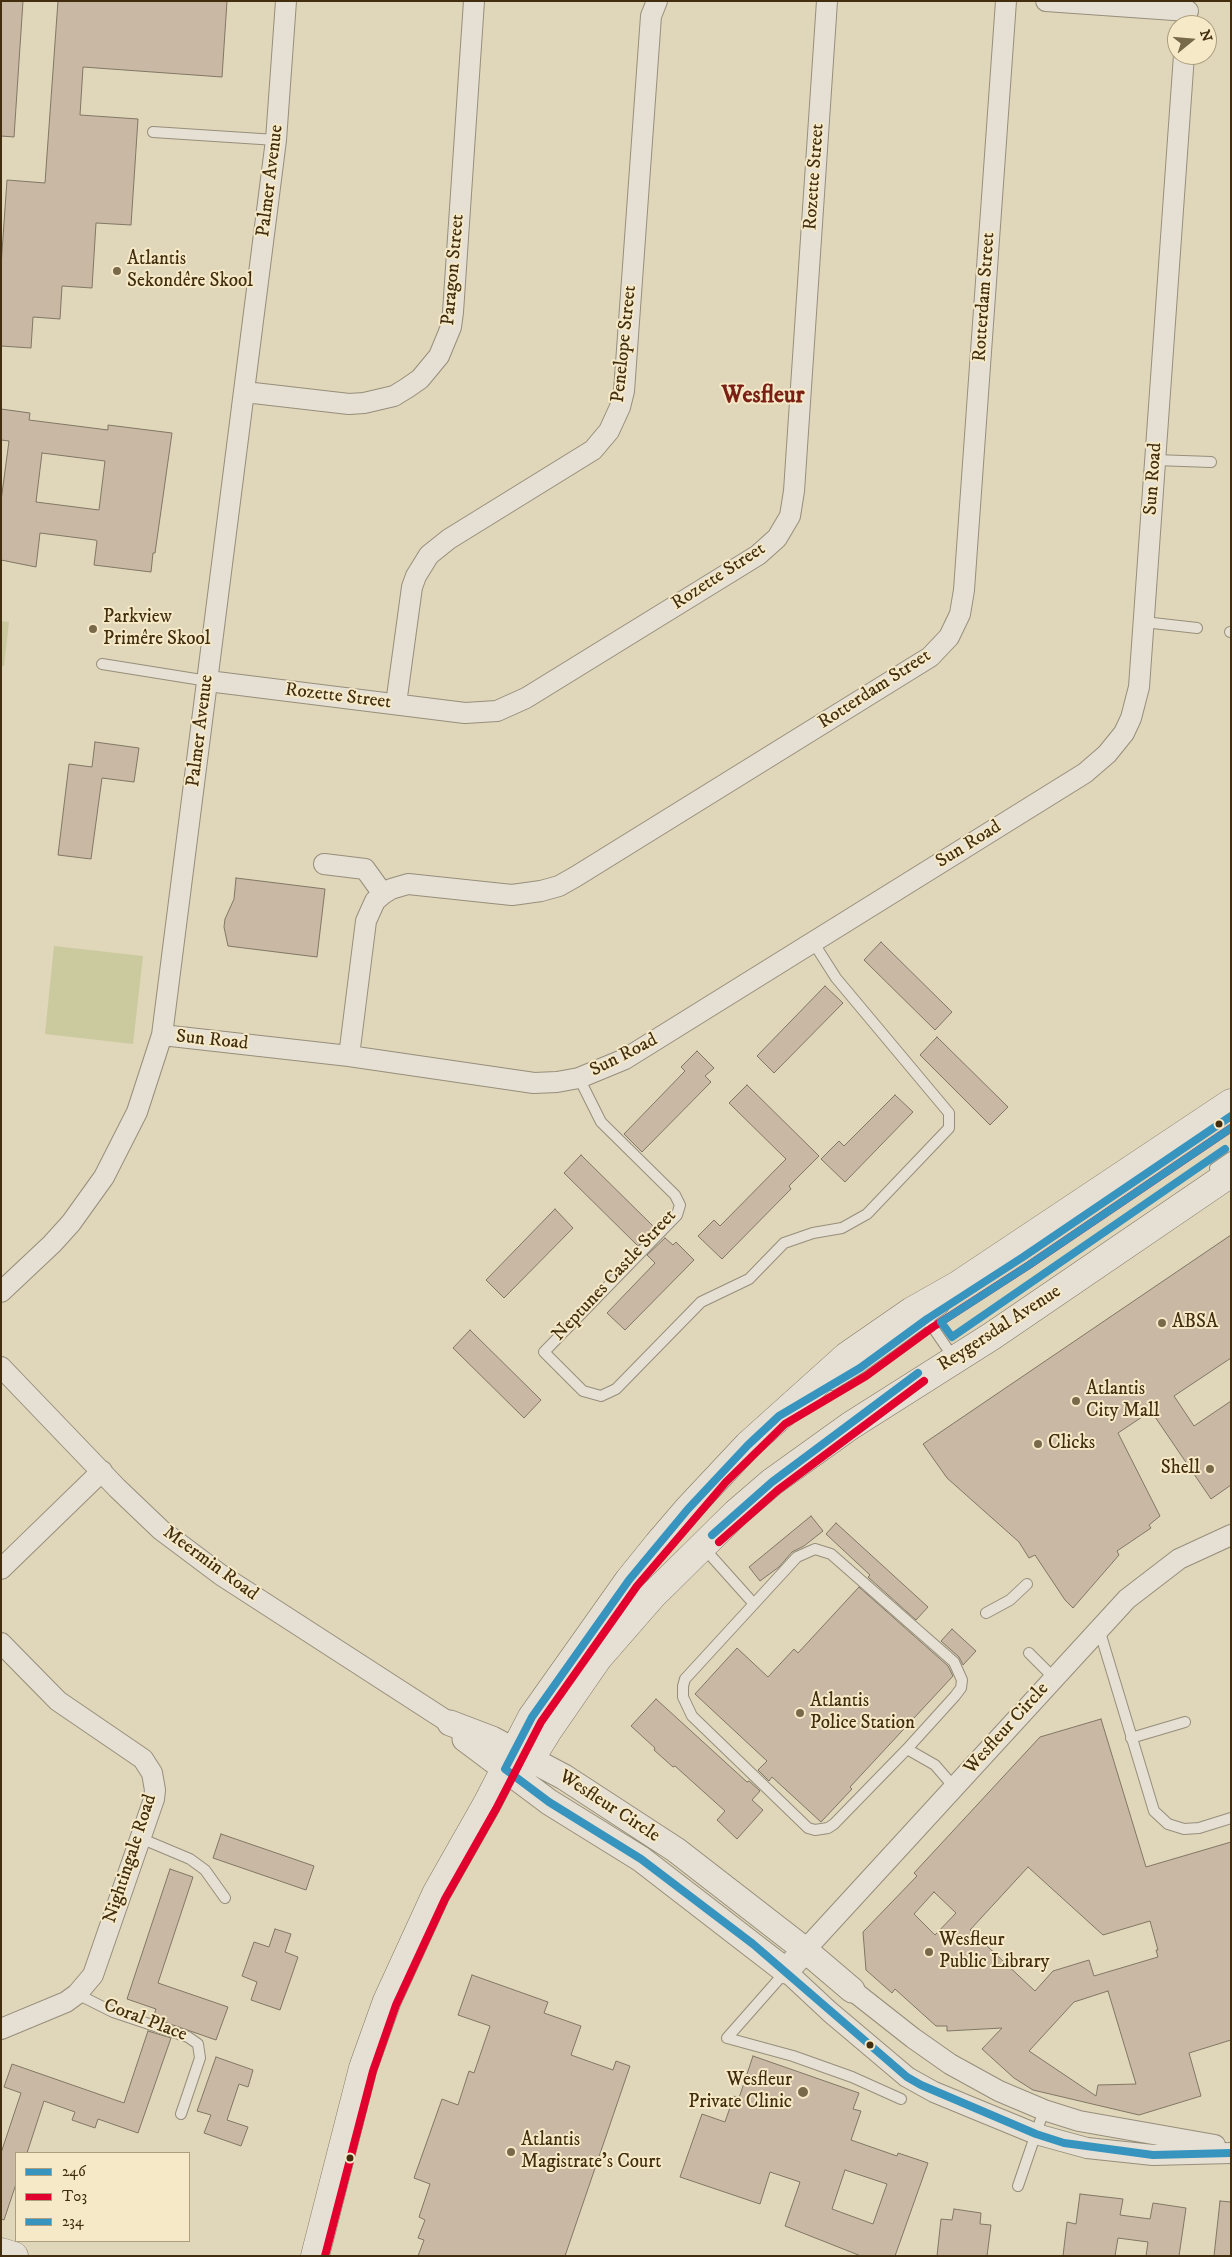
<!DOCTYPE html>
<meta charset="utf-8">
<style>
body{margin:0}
#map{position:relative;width:1232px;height:2257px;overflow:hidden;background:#e0d6ba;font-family:"IM FELL DW Pica",serif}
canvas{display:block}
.frame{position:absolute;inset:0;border:2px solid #422e0f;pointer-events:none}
.legend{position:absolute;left:15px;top:2152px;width:175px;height:90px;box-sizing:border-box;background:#f5e9c8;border:1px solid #ad9e7e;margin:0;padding:6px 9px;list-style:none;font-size:15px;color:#422e0f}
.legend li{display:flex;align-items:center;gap:10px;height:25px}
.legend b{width:25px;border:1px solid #ad9e7e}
.north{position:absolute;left:1167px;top:15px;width:50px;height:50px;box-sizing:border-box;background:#f5e9c8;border:1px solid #ad9e7e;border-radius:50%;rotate:73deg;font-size:14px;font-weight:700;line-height:20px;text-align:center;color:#422e0f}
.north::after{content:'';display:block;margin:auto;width:18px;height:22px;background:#79694b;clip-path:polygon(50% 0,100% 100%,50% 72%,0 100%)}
</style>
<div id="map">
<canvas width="1232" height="2257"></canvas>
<div class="frame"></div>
<ul class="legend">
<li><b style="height:6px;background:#3794bf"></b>246</li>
<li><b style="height:6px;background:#e2002f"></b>T03</li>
<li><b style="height:6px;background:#3794bf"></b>234</li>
</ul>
<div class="north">N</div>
</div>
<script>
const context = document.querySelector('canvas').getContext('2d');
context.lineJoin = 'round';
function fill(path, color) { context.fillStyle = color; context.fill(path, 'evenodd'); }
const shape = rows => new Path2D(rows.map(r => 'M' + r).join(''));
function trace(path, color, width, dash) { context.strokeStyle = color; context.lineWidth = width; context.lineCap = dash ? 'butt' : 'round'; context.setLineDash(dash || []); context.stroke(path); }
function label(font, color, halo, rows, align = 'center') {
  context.font = font + ' "IM FELL DW Pica",serif'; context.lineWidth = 4; context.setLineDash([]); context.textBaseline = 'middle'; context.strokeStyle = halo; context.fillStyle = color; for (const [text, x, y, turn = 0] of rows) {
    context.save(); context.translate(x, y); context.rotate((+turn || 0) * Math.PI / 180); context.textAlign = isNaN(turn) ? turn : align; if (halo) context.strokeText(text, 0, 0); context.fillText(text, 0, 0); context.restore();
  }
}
fill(shape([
 [1,621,9,622,4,666,1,666],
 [54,946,143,956,133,1044,45,1034]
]), '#cbca9f');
const building = shape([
 [1,1,23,1,14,137,1,136,1,1],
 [58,1,227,1,222,77,83,67,80,115,138,119,131,225,96,223,92,288,62,286,60,319,33,317,31,348,1,346,1,266,7,180,45,183,58,1],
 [1,409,30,413,29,420,108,430,108,425,172,433,155,553,153,553,151,572,94,565,97,541,95,540,40,533,36,567,1,560,1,501,9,441,1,440,1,409],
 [42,453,105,461,99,510,36,502,42,453],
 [95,742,139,748,134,782,102,778,91,859,58,855,69,764,92,767,95,742],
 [236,878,325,889,317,957,228,946,224,927,225,919,234,899,236,878],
 [881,942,952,1012,935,1030,864,960,881,942],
 [825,986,843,1003,774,1073,757,1056,825,986],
 [937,1037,1008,1107,990,1125,920,1055,937,1037],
 [697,1051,714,1068,705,1076,711,1082,642,1152,624,1134,685,1071,681,1067,697,1051],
 [747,1085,819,1156,789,1186,791,1189,722,1259,698,1236,714,1220,720,1226,786,1159,729,1103,747,1085],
 [895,1095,913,1112,845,1182,821,1159,839,1141,844,1146,895,1095],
 [581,1155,655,1228,638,1246,564,1173,581,1155],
 [555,1209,573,1228,504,1298,486,1280,555,1209],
 [1231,1235,1231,1358,1174,1396,1194,1426,1231,1401,1231,1485,1211,1499,1151,1411,1118,1433,1160,1516,1149,1525,1151,1528,1117,1551,1119,1555,1073,1608,1065,1600,1035,1555,1029,1558,1019,1542,947,1478,923,1444,1231,1235],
 [665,1238,673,1245,676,1242,694,1260,625,1330,607,1313,655,1263,647,1255,665,1238],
 [470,1330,541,1400,524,1418,453,1348,470,1330],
 [811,1516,823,1531,804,1546,792,1552,779,1567,760,1581,749,1567,811,1516],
 [836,1523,928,1607,916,1620,868,1577,870,1575,826,1534,836,1523],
 [859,1587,948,1666,953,1676,850,1787,852,1789,821,1822,772,1777,769,1781,758,1770,767,1761,695,1694,737,1648,768,1677,794,1649,798,1653,859,1587],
 [952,1629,976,1651,963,1665,959,1657,941,1641,952,1629],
 [656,1699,747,1782,749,1781,760,1791,752,1800,763,1810,737,1839,717,1820,725,1811,675,1766,673,1767,654,1750,655,1748,631,1726,656,1699],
 [1101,1719,1146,1867,1231,1842,1231,2040,1189,2053,1201,2096,1139,2115,1033,2090,1014,2078,982,2049,1002,2028,947,2031,947,2026,936,2026,895,1989,892,1993,866,1970,863,1932,917,1876,914,1873,1040,1737,1101,1719],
 [1028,1867,1103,1935,1150,1921,1158,1950,1156,1950,1158,1957,1094,1976,1089,1960,1053,1971,1035,1991,970,1930,1028,1867],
 [934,1892,956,1913,935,1935,914,1914,934,1892],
 [1108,1991,1136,2084,1098,2085,1096,2096,1029,2051,1074,2002,1108,1991],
 [221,1834,314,1866,306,1890,213,1858,221,1834],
 [170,1869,193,1877,158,1983,228,2007,216,2040,153,2018,156,2009,127,1999,170,1869],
 [275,1929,291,1934,285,1952,298,1957,280,2010,251,2000,257,1982,242,1976,254,1942,269,1947,275,1929],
 [472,1975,548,2002,544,2013,581,2026,571,2055,613,2070,616,2061,630,2066,565,2256,418,2256,424,2240,418,2238,425,2220,419,2217,430,2184,414,2178,442,2099,458,2105,469,2071,474,2073,490,2026,458,2015,472,1975],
 [148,2031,171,2038,138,2133,98,2119,95,2128,72,2120,75,2112,44,2101,27,2153,16,2153,16,2184,4,2220,1,2219,1,2153,21,2093,4,2087,12,2064,124,2103,148,2031],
 [753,2056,859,2093,853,2109,861,2111,851,2140,897,2156,898,2153,928,2163,895,2256,861,2256,785,2226,800,2182,770,2172,760,2204,680,2177,702,2114,725,2122,734,2096,739,2098,753,2056],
 [845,2170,887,2184,873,2224,832,2209,845,2170],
 [216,2057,253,2070,248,2087,239,2084,227,2120,248,2127,241,2146,204,2133,211,2115,197,2111,216,2057],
 [1080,2194,1123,2199,1120,2215,1150,2219,1153,2203,1186,2208,1179,2256,1146,2256,1148,2242,1118,2238,1115,2256,1063,2256,1067,2222,1076,2224,1080,2194],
 [1220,2201,1231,2202,1231,2256,1214,2256,1220,2201],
 [954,2209,981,2213,980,2224,991,2225,987,2256,937,2256,941,2219,952,2220,954,2209]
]);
fill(building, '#c9b8a3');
trace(building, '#807765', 1);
const service = shape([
 [153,132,276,140],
 [1155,460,1211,462],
 [1144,622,1197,628],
 [1230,632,1231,632],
 [102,664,208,681],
 [579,1078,601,1122,675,1195,680,1205,677,1215,544,1352,583,1391,601,1396,616,1389,701,1302,749,1279,784,1243,813,1233,842,1228,867,1214,949,1128,949,1113,836,978,813,942],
 [1215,1168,1231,1157],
 [927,1319,949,1351],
 [832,1385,860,1368,943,1308],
 [703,1547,754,1604],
 [815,1549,831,1554,954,1662,962,1680,961,1688,955,1696,907,1749,834,1824,828,1828,815,1830,808,1828,692,1716,683,1697,683,1686,685,1679,797,1557,815,1549],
 [986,1613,1010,1600,1027,1584],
 [1099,1629,1154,1811,1168,1824,1184,1829,1199,1828,1231,1818],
 [1029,1653,1054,1678],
 [1131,1738,1185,1722],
 [907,1749,935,1765,954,1787],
 [140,1838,190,1859,205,1870,225,1898],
 [786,1971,727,2038,793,2056,852,2077,901,2099],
 [77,1994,113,2012,188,2037,198,2044,200,2058,181,2114],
 [1018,2186,1044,2110]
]);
const minor = shape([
 [1046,1,1188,11],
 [245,392,349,404,364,403,394,396,407,388,420,379,439,356,451,327,453,312,474,1],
 [208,681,465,713,497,711,526,698,758,555,777,538,790,516,794,491,827,1],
 [396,704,412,587,416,576,429,555,449,539,593,450,609,431,620,407,624,391,651,16,657,1],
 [324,864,365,869,383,894],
 [162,1035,349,1056,534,1083,557,1082,579,1078,625,1059,1085,773,1107,754,1124,733,1131,718,1139,687,1184,55],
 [349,1056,366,921,375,901,383,894,391,889,408,884,512,895,541,891,559,886,575,877,930,657,949,637,960,614,964,590,1006,1],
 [1,1292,52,1244,71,1223,104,1177,137,1112,162,1035,276,140,286,1],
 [1,1367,117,1488,161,1530,221,1575,450,1723],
 [1,1569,102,1471],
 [1,1643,58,1701,143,1759,152,1773,155,1790,154,1799,93,1975,77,1994,66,2002,1,2029],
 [805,1950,1127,1599,1179,1559,1231,1535],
 [786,1971,830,2012,907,2077,934,2092,1036,2134,1087,2148,1153,2155,1231,2153],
 [852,1990,913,2038,950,2064,999,2091,1044,2110,1079,2121,1215,2145]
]);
const tertiary = shape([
 [450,1723,492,1739,564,1777,676,1850,805,1950,852,1990],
 [465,1739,549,1802,641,1859,786,1971,805,1950]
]);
const secondary = shape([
 [525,1768,549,1729,598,1658,652,1596,736,1513,772,1482,850,1426,992,1336,1231,1173],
 [1,2252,14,2256],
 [315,2256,363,2068,387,2001,436,1894,487,1804,532,1717,629,1580,658,1544,688,1509,748,1445,847,1356,912,1311,958,1285,1231,1103]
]);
trace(service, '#978e7b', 12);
trace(minor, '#978e7b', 22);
trace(tertiary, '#978e7b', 27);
trace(secondary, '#807765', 29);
trace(service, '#e5e0d3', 10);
trace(minor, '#e5e0d3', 20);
trace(tertiary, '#e5e0d3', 25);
trace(secondary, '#e5e0d3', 28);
trace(shape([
 [1231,1116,1023,1257,927,1319,860,1368,779,1416,748,1445,688,1509,629,1580,532,1717,505,1769,549,1802,641,1859,753,1944,907,2077,921,2085,1036,2134,1064,2143,1153,2155,1231,2153],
 [712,1535,772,1482,918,1373]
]), '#3794bf', 8);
trace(shape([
 [719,1542,778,1490,924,1381],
 [325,2256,373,2071,396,2005,445,1899,496,1809,541,1722,637,1586,726,1482,785,1424,866,1376,933,1327,1029,1265,1231,1128]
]), '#e2002f', 8);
trace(shape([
 [1225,1149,952,1337,941,1322,1029,1265,1231,1128]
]), '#3794bf', 8);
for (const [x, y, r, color] of [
 [117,271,5,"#79694b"],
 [93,629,5,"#79694b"],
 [1219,1124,4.5,"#422e0f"],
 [1162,1323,5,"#79694b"],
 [1076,1401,5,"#79694b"],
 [1038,1444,5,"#79694b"],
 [1210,1469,5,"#79694b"],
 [800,1713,5,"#79694b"],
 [929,1952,5,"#79694b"],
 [870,2045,4.5,"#422e0f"],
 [803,2092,6,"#79694b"],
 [511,2152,5,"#79694b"],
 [350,2158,4.5,"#422e0f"]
]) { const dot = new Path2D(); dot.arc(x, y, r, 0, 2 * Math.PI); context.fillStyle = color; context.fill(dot); trace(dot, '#f5e9c8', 2); }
label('19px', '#422e0f', '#f5e9c8', [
 ["Rozette Street",815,177,-86],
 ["Palmer Avenue",271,181,-83],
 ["Paragon Street",454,270,-85],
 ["Rotterdam Street",985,297,-86],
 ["Penelope Street",625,344,-84],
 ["Sun Road",1154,479,-86],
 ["Rozette Street",719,577,-33],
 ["Rotterdam Street",875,690,-33],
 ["Rozette Street",338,697,7],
 ["Palmer Avenue",201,731,-83],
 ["Sun Road",969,845,-32],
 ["Sun Road",212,1041,6],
 ["Sun Road",624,1056,-27],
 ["Neptunes Castle Street",615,1276,-47],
 ["Reygersdal Avenue",1000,1329,-33],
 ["Meermin Road",210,1564,36],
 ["Wesfleur Circle",1007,1729,-48],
 ["Wesfleur Circle",609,1807,33],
 ["Nightingale Road",131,1859,-72],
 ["Coral Place",145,2021,21]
]);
label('19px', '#422e0f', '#f5e9c8', [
 ["Atlantis",127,260],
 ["Sekondêre Skool",127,282],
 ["Parkview",103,618],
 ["Primêre Skool",103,640],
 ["ABSA",1172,1323],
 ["Atlantis",1086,1390],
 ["City Mall",1086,1412],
 ["Clicks",1048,1444],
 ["Shell",1200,1469,"right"],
 ["Atlantis",810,1702],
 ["Police Station",810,1724],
 ["Wesfleur",939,1941],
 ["Public Library",939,1963],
 ["Wesfleur",792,2081,"right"],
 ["Private Clinic",792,2103,"right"],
 ["Atlantis",521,2141],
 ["Magistrate's Court",521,2163]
], 'left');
label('bold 24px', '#7a1f14', '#f5e9c8', [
 ["Wesfleur",763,397]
]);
</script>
